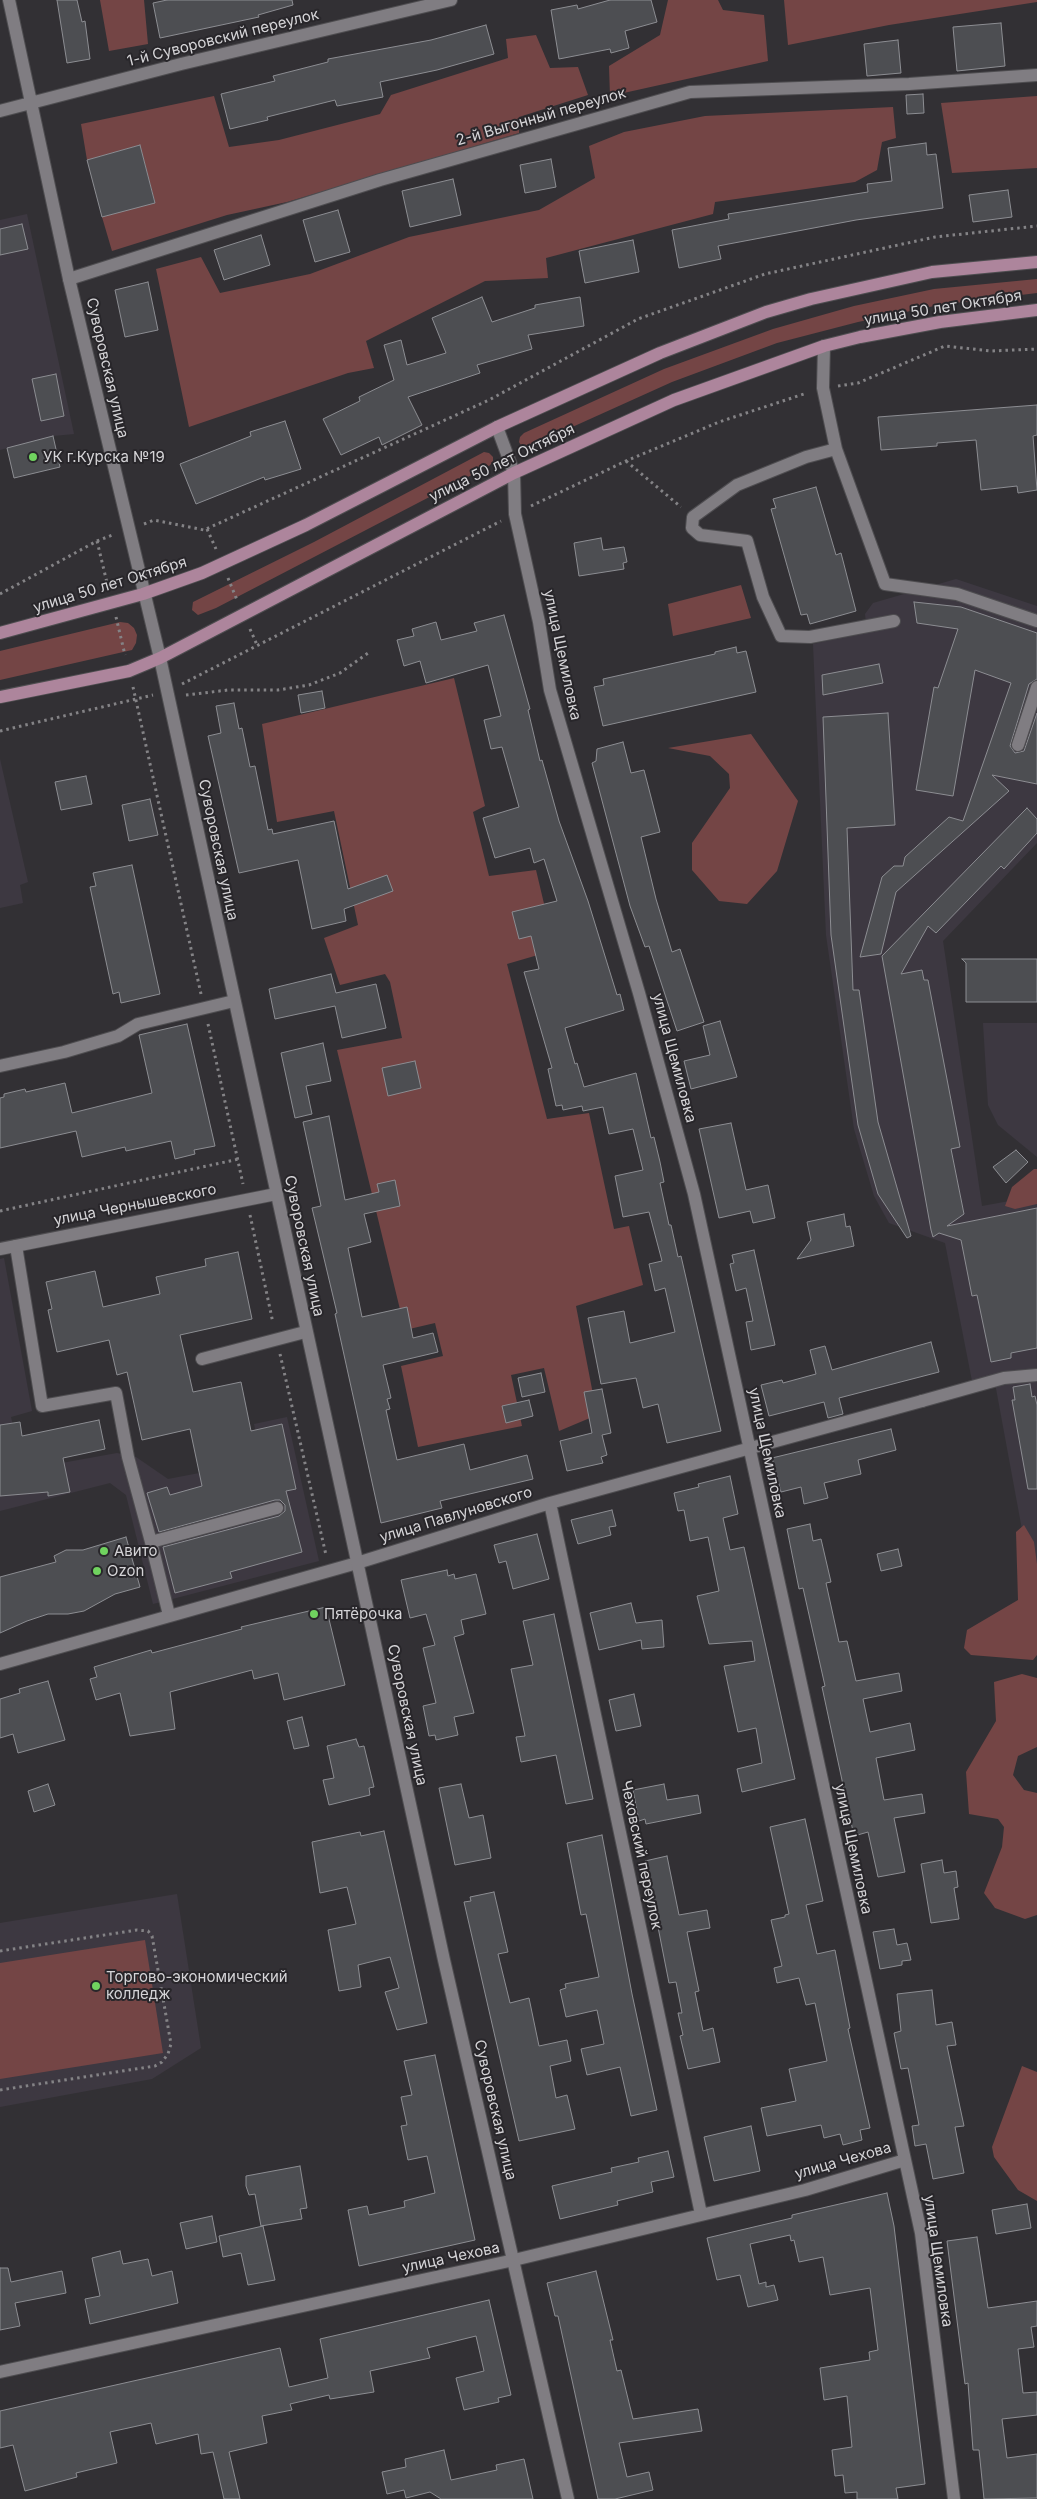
<!DOCTYPE html>
<meta charset="utf-8">
<style>
body{margin:0}
canvas{display:block;background:#323034}
</style>
<canvas width="1037" height="2499"></canvas>
<script>
const context = document.querySelector('canvas').getContext('2d');
context.lineJoin = 'round';
function fill(path, color) { context.fillStyle = color; context.fill(path, 'evenodd'); }
const shape = rows => new Path2D(rows.map(r => 'M' + r).join(''));
function trace(path, color, width, dash) { context.strokeStyle = color; context.lineWidth = width; context.lineCap = dash ? 'butt' : 'round'; context.setLineDash(dash || []); context.stroke(path); }
function label(font, color, halo, rows, align = 'center') {
  context.font = font + ' Inter,sans-serif'; context.lineWidth = 4; context.setLineDash([]); context.textBaseline = 'middle'; context.strokeStyle = halo; context.fillStyle = color; for (const [text, x, y, turn = 0] of rows) {
    context.save(); context.translate(x, y); context.rotate((+turn || 0) * Math.PI / 180); context.textAlign = isNaN(turn) ? turn : align; if (halo) context.strokeText(text, 0, 0); context.fillText(text, 0, 0); context.restore();
  }
}
fill(shape([
 [27,214,74,434,53,436,0,450,0,220],
 [956,579,1037,606,1037,843,943,941,982,1206,1037,1196,1037,1611,995,1383,973,1386,945,1243,889,1223,874,1196,854,1129,826,935,813,644,867,632,865,614,873,603],
 [0,759,28,882,20,885,23,903,0,908],
 [983,1023,1037,1023,1037,1157,998,1125,988,1105],
 [4,1258,32,1411,11,1417,23,1470,117,1453,136,1457,168,1479,262,1461,254,1424,287,1417,319,1561,153,1604,126,1495,110,1483,0,1511,0,1259],
 [177,1894,201,2048,152,2079,0,2107,0,1923]
]), '#3d3841');
fill(shape([
 [100,0,144,0,148,44,109,51],
 [668,0,718,0,723,10,764,15,768,61,610,96,609,66,660,35],
 [784,0,1037,0,1037,2,889,25,788,45],
 [536,35,550,68,578,67,588,95,519,117,519,133,287,202,227,215,112,251,102,217,155,202,140,145,87,160,81,124,214,96,229,147,279,140,380,114,391,95,508,58,506,39],
 [1037,96,1037,168,952,173,941,103],
 [893,107,896,138,882,142,877,170,855,182,715,202,713,214,546,258,548,278,485,281,366,341,374,368,348,373,189,427,156,269,201,257,220,293,310,274,409,237,539,210,595,178,589,146,624,132,705,116],
 [1037,279,1037,293,939,305,858,322,777,343,672,382,528,447,522,447,519,442,520,437,524,433,664,369,773,329,854,306,934,289],
 [484,452,489,453,493,457,493,462,489,466,216,608,198,615,192,610,193,602,314,542],
 [741,585,751,618,673,636,668,604],
 [120,622,128,623,134,628,137,635,136,643,132,650,0,680,0,651],
 [454,678,485,806,473,812,489,876,536,870,555,950,507,964,547,1119,589,1113,614,1229,629,1226,643,1285,576,1306,597,1415,559,1431,544,1368,511,1375,522,1426,418,1447,401,1366,443,1356,435,1323,405,1330,337,1050,402,1038,390,982,385,974,340,985,324,938,358,925,334,811,277,822,262,724],
 [751,734,798,801,777,871,747,904,719,901,692,870,692,843,730,788,729,774,710,756,668,748],
 [1034,1169,1037,1169,1037,1204,1015,1209,1005,1206,1012,1187],
 [1024,1525,1034,1542,1037,1564,1037,1655,1033,1660,971,1655,964,1648,967,1630,1018,1600,1016,1532],
 [1022,1674,1037,1678,1037,1747,1018,1756,1013,1775,1024,1790,1037,1793,1037,1915,1025,1919,995,1908,984,1893,1002,1847,1004,1827,998,1819,969,1814,966,1772,996,1721,994,1682],
 [145,1940,163,2053,0,2079,0,1963],
 [1022,2066,1037,2072,1037,2201,1018,2190,994,2157,992,2147]
]), '#744545');
const building = shape([
 [57,0,77,0,82,22,85,21,90,59,67,63,57,0],
 [167,0,292,0,293,5,258,15,259,17,160,38,153,3,167,0],
 [610,0,651,0,657,22,625,31,629,48,611,53,610,49,559,59,551,10,577,5,578,9,610,0],
 [1001,23,1005,66,957,71,953,27,1001,23],
 [486,25,494,54,437,70,380,82,383,97,337,106,335,100,267,117,268,120,230,129,221,94,275,81,273,76,328,62,328,59,431,40,486,25],
 [898,40,901,73,867,76,864,44,898,40],
 [923,94,924,113,907,114,906,95,923,94],
 [926,143,927,155,936,154,943,208,856,220,718,246,721,259,679,268,672,230,729,219,728,214,868,192,867,184,892,181,888,148,926,143],
 [140,145,155,203,102,217,87,160,140,145],
 [551,159,556,187,525,193,520,165,551,159],
 [453,179,461,215,410,227,402,191,453,179],
 [1008,190,1012,217,973,222,969,195,1008,190],
 [338,210,350,252,315,262,303,220,338,210],
 [22,224,28,249,0,255,0,229,22,224],
 [261,235,270,265,224,280,214,250,261,235],
 [633,240,639,272,585,283,579,251,633,240],
 [148,282,158,330,125,337,115,290,148,282],
 [482,297,492,322,535,308,535,305,580,297,584,326,528,335,532,349,477,365,480,373,408,397,422,425,382,445,379,437,341,455,323,419,360,401,359,397,394,380,384,345,401,340,407,365,446,353,432,318,482,297],
 [56,374,64,416,41,421,32,379,56,374],
 [1037,405,1037,435,1033,436,1037,490,1018,493,1017,486,981,490,976,440,937,443,937,446,881,450,878,417,1037,405],
 [285,421,301,469,265,480,264,477,196,504,180,464,251,436,250,432,285,421],
 [53,436,60,467,14,478,7,448,53,436],
 [816,487,836,555,841,553,856,611,810,624,807,614,801,615,771,509,776,508,773,499,816,487],
 [601,538,603,550,624,547,627,562,623,563,624,569,579,576,574,543,601,538],
 [914,602,961,607,1037,633,1037,679,1029,684,1010,746,1015,753,1024,751,1037,713,1037,784,992,775,1009,791,896,892,881,954,860,957,882,877,894,866,903,866,905,857,949,817,963,821,1011,683,975,670,953,796,916,790,934,687,938,688,958,629,917,623,914,602],
 [504,615,530,709,528,710,540,761,542,760,559,821,588,901,617,995,620,994,624,1010,565,1028,575,1064,577,1063,584,1087,636,1073,651,1138,654,1137,660,1162,664,1182,660,1183,669,1225,671,1225,678,1257,681,1256,721,1431,667,1443,658,1404,643,1408,636,1378,601,1384,588,1318,624,1311,630,1343,675,1332,665,1288,655,1291,649,1264,662,1261,649,1212,623,1217,615,1176,643,1170,633,1129,609,1134,603,1107,583,1111,582,1106,563,1110,562,1105,556,1106,548,1069,552,1068,524,972,539,969,531,936,519,939,512,912,557,901,544,859,534,863,530,848,495,858,483,818,519,807,502,747,491,749,484,720,501,716,488,665,426,683,420,661,404,666,397,640,414,636,412,629,436,622,441,640,477,631,474,623,504,615],
 [736,647,737,653,746,651,756,692,603,726,594,687,604,685,603,679,715,654,715,652,736,647],
 [879,664,883,683,823,695,822,675,879,664],
 [322,691,325,708,301,713,298,695,322,691],
 [234,703,239,729,242,728,250,767,255,766,268,830,272,829,273,834,334,821,348,889,387,875,393,891,344,909,346,921,312,929,298,860,239,873,208,736,221,733,216,706,234,703],
 [888,713,895,825,847,828,853,990,859,990,878,1122,911,1236,907,1238,878,1194,858,1125,831,935,823,717,888,713],
 [623,742,631,773,644,770,660,832,641,837,656,899,672,952,680,949,704,1022,677,1031,649,946,645,947,630,906,592,763,596,761,597,749,623,742],
 [86,776,92,804,61,810,55,782,86,776],
 [150,799,158,835,129,841,122,805,150,799],
 [1027,808,1037,819,1037,833,1004,869,1001,866,936,933,928,926,901,974,922,970,924,980,928,980,960,1147,951,1149,964,1214,947,1226,1037,1208,1037,1348,1011,1353,1011,1358,991,1362,977,1295,972,1296,961,1240,939,1233,933,1237,931,1230,882,956,1027,808],
 [132,865,160,994,121,1003,119,992,113,994,90,887,96,886,93,873,132,865],
 [962,959,1037,959,1037,1002,966,1002,966,963,962,959],
 [331,974,336,993,376,984,386,1028,342,1038,335,1006,275,1019,269,989,331,974],
 [720,1021,737,1077,691,1089,684,1061,710,1055,703,1026,720,1021],
 [187,1024,215,1146,194,1150,195,1154,175,1159,171,1141,126,1151,125,1147,82,1157,76,1131,0,1148,0,1098,4,1097,4,1094,25,1089,26,1092,65,1083,72,1113,152,1093,139,1035,187,1024],
 [323,1043,331,1081,306,1086,312,1114,295,1118,281,1053,323,1043],
 [415,1061,421,1088,388,1096,382,1068,415,1061],
 [329,1116,345,1200,379,1192,377,1184,395,1180,400,1206,364,1214,371,1242,348,1248,362,1317,407,1307,413,1338,433,1333,438,1352,383,1365,391,1398,387,1399,390,1409,386,1410,397,1460,464,1444,470,1470,527,1455,533,1479,440,1501,442,1508,381,1523,335,1314,337,1313,312,1208,321,1206,303,1122,329,1116],
 [731,1123,746,1190,768,1185,775,1218,753,1223,750,1211,719,1218,699,1129,731,1123],
 [1016,1150,1028,1162,1006,1183,993,1167,1016,1150],
 [844,1214,846,1227,850,1226,854,1246,797,1259,811,1240,807,1222,844,1214],
 [754,1250,775,1345,751,1350,746,1322,753,1321,746,1288,736,1291,730,1264,734,1263,732,1255,754,1250],
 [238,1252,252,1319,180,1335,193,1392,241,1382,251,1431,282,1424,296,1489,286,1491,302,1552,230,1572,232,1578,175,1593,163,1547,279,1516,285,1511,285,1505,280,1500,275,1500,159,1532,147,1493,167,1487,170,1495,202,1486,190,1429,142,1440,127,1372,117,1375,109,1340,57,1352,48,1310,52,1309,46,1282,95,1271,103,1307,160,1294,156,1277,206,1266,205,1259,238,1252],
 [931,1342,939,1372,839,1398,843,1414,828,1418,824,1402,769,1416,761,1385,782,1380,783,1383,816,1374,810,1350,825,1346,832,1370,931,1342],
 [541,1373,545,1392,522,1397,518,1378,541,1373],
 [1030,1384,1032,1397,1035,1396,1037,1405,1037,1489,1028,1489,1012,1400,1015,1400,1013,1387,1030,1384],
 [602,1389,611,1433,602,1435,607,1455,601,1457,603,1463,567,1471,560,1441,592,1433,584,1392,602,1389],
 [529,1400,533,1416,506,1423,502,1406,529,1400],
 [99,1420,105,1449,63,1458,70,1492,48,1496,48,1492,0,1496,0,1425,20,1422,22,1436,99,1420],
 [891,1429,896,1450,858,1460,861,1474,824,1483,828,1498,804,1504,801,1487,781,1492,772,1458,891,1429],
 [730,1476,738,1514,723,1518,730,1550,744,1547,795,1779,742,1792,737,1769,762,1763,756,1728,738,1732,724,1666,755,1661,752,1641,709,1644,697,1596,719,1591,708,1537,690,1541,684,1510,678,1511,674,1493,699,1487,698,1484,730,1476],
 [612,1510,616,1526,609,1527,611,1535,578,1544,571,1520,612,1510],
 [810,1524,813,1541,821,1539,831,1582,826,1583,839,1642,847,1641,856,1681,899,1673,902,1691,863,1699,870,1732,910,1723,915,1750,876,1758,884,1800,922,1794,925,1813,894,1818,905,1872,878,1877,868,1832,854,1836,822,1687,825,1686,803,1588,799,1589,787,1529,810,1524],
 [537,1534,549,1579,513,1589,506,1561,499,1563,494,1545,537,1534],
 [126,1537,140,1587,115,1594,84,1611,68,1614,48,1614,27,1621,0,1633,0,1577,56,1562,54,1556,66,1550,83,1550,126,1537],
 [898,1549,902,1566,881,1571,877,1554,898,1549],
 [447,1570,448,1576,454,1574,455,1579,476,1574,486,1614,461,1620,464,1634,454,1637,474,1713,454,1717,458,1735,436,1740,435,1735,429,1736,423,1706,436,1703,423,1648,435,1645,426,1614,410,1618,401,1580,447,1570],
 [631,1603,636,1623,662,1620,664,1647,642,1649,641,1640,599,1650,590,1613,631,1603],
 [326,1607,345,1685,284,1700,278,1673,254,1679,252,1670,170,1692,175,1729,130,1736,120,1693,96,1700,90,1679,97,1677,94,1667,151,1650,152,1653,242,1629,241,1627,326,1607],
 [554,1614,593,1799,566,1804,556,1755,521,1762,516,1737,525,1736,511,1669,533,1665,523,1621,554,1614],
 [48,1681,65,1740,18,1753,13,1734,0,1738,0,1699,20,1693,19,1689,48,1681],
 [634,1694,641,1726,616,1731,609,1700,634,1694],
 [302,1717,309,1746,294,1749,287,1721,302,1717],
 [356,1739,359,1747,364,1746,374,1787,369,1788,370,1795,329,1805,323,1780,334,1778,327,1746,356,1739],
 [48,1784,55,1805,34,1812,28,1791,48,1784],
 [461,1784,469,1818,483,1815,491,1858,455,1865,439,1788,461,1784],
 [664,1784,667,1800,698,1795,701,1813,646,1824,645,1819,639,1821,633,1790,664,1784],
 [805,1819,823,1901,806,1905,817,1954,835,1950,850,2028,848,2029,870,2128,860,2130,862,2140,843,2145,840,2134,824,2138,821,2125,767,2136,761,2108,796,2101,789,2069,827,2061,815,2003,806,2005,799,1978,777,1983,774,1968,782,1966,771,1920,785,1917,785,1915,789,1914,770,1827,805,1819],
 [384,1831,427,2023,397,2030,385,1992,399,1988,390,1957,358,1965,361,1987,339,1991,328,1930,356,1924,347,1887,320,1893,312,1842,360,1832,361,1836,384,1831],
 [602,1835,632,1994,657,2110,631,2116,620,2067,587,2075,581,2049,604,2044,597,2010,566,2017,560,1990,566,1988,565,1984,599,1977,586,1914,581,1915,567,1843,602,1835],
 [667,1856,679,1915,707,1910,710,1928,687,1932,699,1991,695,1992,703,2031,713,2028,720,2062,688,2069,680,2036,683,2035,678,2013,682,2013,676,1982,669,1983,645,1861,667,1856],
 [942,1860,944,1873,956,1871,958,1887,954,1888,959,1919,931,1923,921,1864,942,1860],
 [494,1892,508,1952,498,1954,510,2003,529,1998,539,2046,567,2040,571,2061,550,2066,556,2098,567,2095,575,2129,519,2141,464,1902,471,1901,470,1897,494,1892],
 [894,1929,897,1945,907,1943,911,1960,902,1961,902,1965,880,1969,873,1932,894,1929],
 [932,1990,936,2025,952,2022,956,2045,947,2046,964,2126,955,2127,964,2173,933,2179,926,2144,915,2146,912,2126,919,2125,908,2068,901,2069,894,2033,901,2031,897,1994,932,1990],
 [435,2055,475,2240,359,2266,348,2210,367,2206,369,2215,405,2207,404,2201,435,2193,427,2156,408,2160,401,2126,407,2125,401,2097,412,2095,404,2061,435,2055],
 [751,2126,760,2171,714,2181,704,2137,751,2126],
 [668,2151,674,2177,651,2182,653,2192,617,2201,618,2205,560,2219,552,2186,612,2172,611,2168,639,2162,638,2158,668,2151],
 [300,2166,307,2208,300,2209,302,2219,261,2226,255,2194,249,2195,246,2186,246,2176,300,2166],
 [887,2193,894,2226,925,2484,896,2488,898,2499,857,2499,857,2492,845,2493,843,2475,835,2476,832,2450,852,2447,847,2396,824,2400,820,2368,870,2360,869,2352,878,2350,870,2288,830,2295,823,2257,799,2262,794,2240,791,2241,790,2235,750,2244,759,2284,766,2282,766,2287,774,2285,778,2300,748,2307,740,2275,717,2280,707,2238,792,2218,792,2215,887,2193],
 [1027,2204,1031,2228,996,2234,992,2210,1027,2204],
 [212,2216,217,2242,186,2249,180,2223,212,2216],
 [263,2226,275,2280,248,2285,241,2253,223,2257,219,2236,263,2226],
 [977,2237,988,2308,1037,2301,1037,2326,1031,2327,1034,2347,1018,2349,1023,2393,1037,2392,1037,2415,1002,2419,1007,2458,1037,2454,1037,2498,984,2499,979,2450,973,2450,968,2383,965,2384,947,2241,977,2237],
 [120,2251,123,2264,148,2259,152,2276,172,2271,178,2303,90,2324,85,2299,100,2296,92,2258,120,2251],
 [0,2268,8,2268,11,2282,62,2271,66,2293,15,2303,20,2326,0,2330,0,2268],
 [596,2271,613,2340,610,2340,617,2371,621,2370,633,2419,698,2409,702,2431,619,2443,627,2477,649,2472,653,2490,615,2499,598,2499,558,2316,555,2316,547,2283,596,2271],
 [489,2300,511,2395,498,2398,499,2402,464,2410,456,2378,484,2371,476,2336,427,2348,430,2358,370,2371,374,2392,330,2399,329,2395,290,2404,292,2410,262,2416,267,2443,229,2452,240,2499,224,2499,213,2452,201,2454,198,2434,156,2444,151,2423,110,2432,117,2463,76,2473,77,2477,25,2491,13,2445,0,2448,0,2411,280,2348,289,2387,328,2378,320,2339,489,2300],
 [444,2450,451,2480,497,2470,496,2465,524,2459,533,2499,441,2499,430,2492,406,2498,404,2490,387,2494,382,2472,406,2467,405,2459,444,2450]
]);
fill(building, '#4d4e52');
trace(building, '#8c8d92', 1);
const lane = shape([
 [824,346,823,388,836,449,885,584,957,594,1037,621],
 [836,449,806,457,737,485,693,517,692,528,700,535,747,541,763,597,781,636,810,637,894,621],
 [1018,745,1037,687],
 [0,1066,64,1052,118,1036,138,1024,234,1001],
 [16,1246,42,1406,116,1393,128,1457,151,1542,277,1508],
 [202,1359,305,1332],
 [922,1401,1004,1378,1037,1375],
 [151,1542,169,1615]
]);
const street = shape([
 [69,279,380,180,690,92,909,84,1037,75],
 [497,427,514,473,515,514,539,622,550,690,639,993,694,1194,921,2233,954,2499],
 [0,1249,276,1194],
 [550,1503,701,2214],
 [0,1664,357,1563,550,1503,922,1401],
 [0,2372,514,2260,805,2190,905,2160]
]);
const secondary = shape([
 [9,0,69,279,160,658,444,1960,568,2499],
 [0,111,181,64,451,0]
]);
const primary = shape([
 [0,633,143,594,202,573,306,525,497,427,660,353,766,312,811,299,932,272,1037,262],
 [0,697,129,671,160,658,514,473,674,400,824,346,860,337,940,322,1037,310]
]);
trace(lane, '#4e4d50', 14);
trace(street, '#4e4d50', 14);
trace(secondary, '#4e4d50', 14);
trace(primary, '#4e4d50', 14);
trace(shape([
 [838,386,858,383,945,346,991,351,1037,349],
 [626,461,681,507],
 [531,506,626,461,719,422,807,393],
 [144,524,154,520,204,530,489,400,638,319,765,274,935,237,1037,226],
 [207,529,216,549],
 [97,541,108,587],
 [228,578,237,600],
 [0,594,97,541,115,534],
 [116,617,125,655],
 [250,629,257,645],
 [182,684,501,521],
 [133,687,201,994],
 [186,695,228,690,278,690,309,685,340,673,368,653],
 [0,731,153,695],
 [208,1024,243,1184],
 [0,1211,239,1159],
 [250,1215,273,1323],
 [280,1354,326,1555],
 [0,1951,137,1930,148,1931,152,1936,171,2044,168,2054,162,2062,155,2066,0,2090]
]), '#848386', 3, [2.5, 4]);
trace(lane, '#807d82', 12);
trace(street, '#807d82', 12);
trace(secondary, '#807d82', 12);
trace(primary, '#ad859c', 12);
for (const [x, y, r, color] of [
 [33,457,5,"#70d35f"],
 [104,1551,5,"#70d35f"],
 [97,1571,5,"#70d35f"],
 [314,1614,5,"#70d35f"],
 [96,1986,5,"#70d35f"]
]) { const dot = new Path2D(); dot.arc(x, y, r, 0, 2 * Math.PI); context.fillStyle = color; context.fill(dot); trace(dot, '#28262a', 2); }
label('15px', '#d5d4d7', '#28262a', [
 ["1-й Суворовский переулок",223,38,-14],
 ["2-й Выгонный переулок",541,117,-16],
 ["улица 50 лет Октября",943,308,-9],
 ["Суворовская улица",107,368,77],
 ["улица 50 лет Октября",502,463,-26],
 ["улица 50 лет Октября",110,585,-17],
 ["улица Щемиловка",562,655,78],
 ["Суворовская улица",218,850,78],
 ["улица Щемиловка",674,1058,75],
 ["улица Чернышевского",135,1205,-11],
 ["Суворовская улица",304,1246,78],
 ["улица Щемиловка",767,1453,78],
 ["улица Павлуновского",456,1515,-17],
 ["Суворовская улица",407,1715,78],
 ["улица Щемиловка",853,1849,78],
 ["Чеховский переулок",641,1855,78],
 ["Суворовская улица",495,2110,77],
 ["улица Чехова",843,2161,-16],
 ["улица Чехова",451,2258,-12],
 ["улица Щемиловка",938,2261,82]
]);
label('15px', '#d5d4d7', '#28262a', [
 ["УК г.Курска №19",43,457],
 ["Авито",114,1551],
 ["Ozon",107,1571],
 ["Пятёрочка",324,1614],
 ["Торгово-экономический",106,1977],
 ["колледж",106,1994]
], 'left');
</script>
